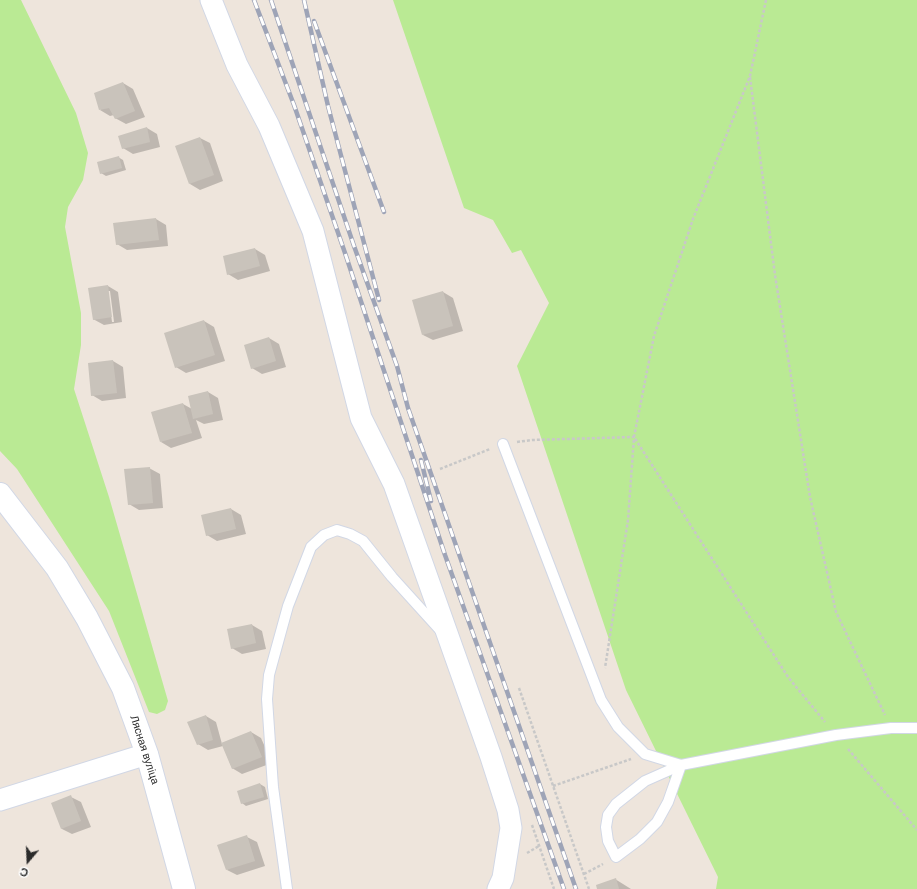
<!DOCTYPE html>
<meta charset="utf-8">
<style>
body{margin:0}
#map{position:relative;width:917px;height:889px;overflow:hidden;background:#eee5dc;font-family:"DM Sans",sans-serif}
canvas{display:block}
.north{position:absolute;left:8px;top:841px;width:40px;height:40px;-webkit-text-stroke:3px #fff;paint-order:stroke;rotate:199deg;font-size:11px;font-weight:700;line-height:16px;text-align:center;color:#2b2b2b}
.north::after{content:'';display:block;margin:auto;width:14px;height:18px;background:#2b2b2b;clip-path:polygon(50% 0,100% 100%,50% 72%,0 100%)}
</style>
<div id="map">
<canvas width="917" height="889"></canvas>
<div class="north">С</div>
</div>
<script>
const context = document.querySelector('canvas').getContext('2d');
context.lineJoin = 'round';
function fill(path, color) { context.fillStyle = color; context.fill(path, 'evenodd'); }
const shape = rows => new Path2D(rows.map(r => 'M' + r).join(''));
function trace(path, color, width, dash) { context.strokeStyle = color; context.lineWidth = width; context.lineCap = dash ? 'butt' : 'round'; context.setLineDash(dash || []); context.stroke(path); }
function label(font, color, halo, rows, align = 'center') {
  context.font = font + ' "DM Sans",sans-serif'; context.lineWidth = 3; context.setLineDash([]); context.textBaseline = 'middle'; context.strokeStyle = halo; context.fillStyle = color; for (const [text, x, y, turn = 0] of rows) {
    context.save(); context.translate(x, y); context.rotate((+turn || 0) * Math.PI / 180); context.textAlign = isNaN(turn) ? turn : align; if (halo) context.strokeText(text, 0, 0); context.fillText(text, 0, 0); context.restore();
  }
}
fill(shape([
 [0,0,21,0,76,113,88,153,83,180,68,207,65,227,81,313,81,345,74,389,109,497,168,701,165,710,157,714,149,712,109,611,17,469,0,451],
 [393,0,917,0,917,889,716,889,718,877,626,690,517,366,549,303,521,250,512,253,493,220,464,208]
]), '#baea94');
fill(shape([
 [123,83,133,89,145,117,126,124,115,118,114,115,110,116,100,110],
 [147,128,157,134,160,147,133,154,123,148],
 [200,138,210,143,223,181,200,190,190,184],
 [118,157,123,160,126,170,106,176,101,173],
 [156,219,166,225,168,246,127,250,117,244,114,224],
 [255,249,265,255,270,271,238,280,228,274],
 [108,286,118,292,122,322,104,325,93,319],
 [108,291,110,291,114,322,112,322],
 [443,292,453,298,463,331,433,340,423,335],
 [204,321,214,327,225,361,186,373,176,367],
 [269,338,279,344,286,367,262,374,252,368],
 [113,361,123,367,126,398,102,401,92,395],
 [208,392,218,398,223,420,204,424,196,420,202,438,171,448,161,442,183,404,192,409],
 [149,468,160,474,163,508,139,510,129,504],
 [231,509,241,515,246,534,217,541,207,535],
 [252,625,262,631,266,649,242,654,232,648],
 [206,716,216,722,222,744,251,732,261,738,272,763,242,774,232,768,223,746,208,750,198,744],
 [260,784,265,787,268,799,246,806,242,803],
 [71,797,81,802,91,827,72,834,62,829,52,804],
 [247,837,257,842,265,866,237,875,227,870],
 [615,879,631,889,598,889]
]), '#0003');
fill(shape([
 [123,82,135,111,115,119,109,108,99,110,94,93],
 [147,127,150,142,122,149,118,136],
 [200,137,214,175,189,184,175,146],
 [119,156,122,168,100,174,97,162],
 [156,218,159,240,116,245,113,223],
 [255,248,260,266,227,275,223,256],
 [108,285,112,317,93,320,88,288],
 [443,291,453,326,422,335,412,300],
 [204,320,215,355,175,368,164,333],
 [269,337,276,361,251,369,244,345],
 [113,360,117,393,91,396,88,363],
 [208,391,213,414,193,419,188,396],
 [183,403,192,433,160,442,151,412],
 [150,467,153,503,128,505,124,469],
 [231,508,236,529,206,536,201,515],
 [252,624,256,643,231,649,227,629],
 [206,715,213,740,197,745,187,722],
 [251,731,262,757,232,769,221,743],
 [260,783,264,797,241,804,237,791],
 [71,795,81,821,61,829,51,803],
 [247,835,255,861,226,870,217,845],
 [616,878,619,889,597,889,596,885]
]), '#c9c3bb');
const lane = shape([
 [503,444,601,700,618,727,645,754,681,765],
 [681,765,668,802,657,822,640,839,616,857,608,841,606,827,608,815,616,804,645,781,681,765,836,735,891,728,917,728],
 [287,889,273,787,267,699,269,675,288,606,311,547,324,535,337,530,350,534,363,541,392,577,440,630]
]);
const street = shape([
 [211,0,237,65,269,126,313,231,361,418,394,484,491,757,508,810,511,828,503,878,498,889],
 [0,800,147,754]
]);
const secondary = shape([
 [0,494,57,568,87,618,123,688,147,754,184,889]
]);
trace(lane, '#d1d7e5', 12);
trace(street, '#d1d7e5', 23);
trace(secondary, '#d1d7e5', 24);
trace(shape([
 [766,0,750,76,693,219,654,336,634,437,788,677,825,722],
 [750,77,775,275,810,497,836,612,885,715],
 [517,442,532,440,634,437,628,520,605,668],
 [440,469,490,449],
 [519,688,589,889],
 [848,749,917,830],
 [553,786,631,759],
 [532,825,554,889],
 [527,853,539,846],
 [584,874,603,864]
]), '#c8c8c8', 2.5, [3, 2]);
trace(lane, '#fff', 10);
trace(street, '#fff', 21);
trace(secondary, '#fff', 22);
const rail = shape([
 [254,0,294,105,345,253,445,555,564,889],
 [271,0,354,246,397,366,408,408,576,889],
 [304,0,328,106,379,300],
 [314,21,384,212],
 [421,460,431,501]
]);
trace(rail, '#9ea4b7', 4.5);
trace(rail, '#fff', 3, [9]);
label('11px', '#2b2b2b', '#fff', [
 ["Лясная вуліца",144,750,72]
]);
</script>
